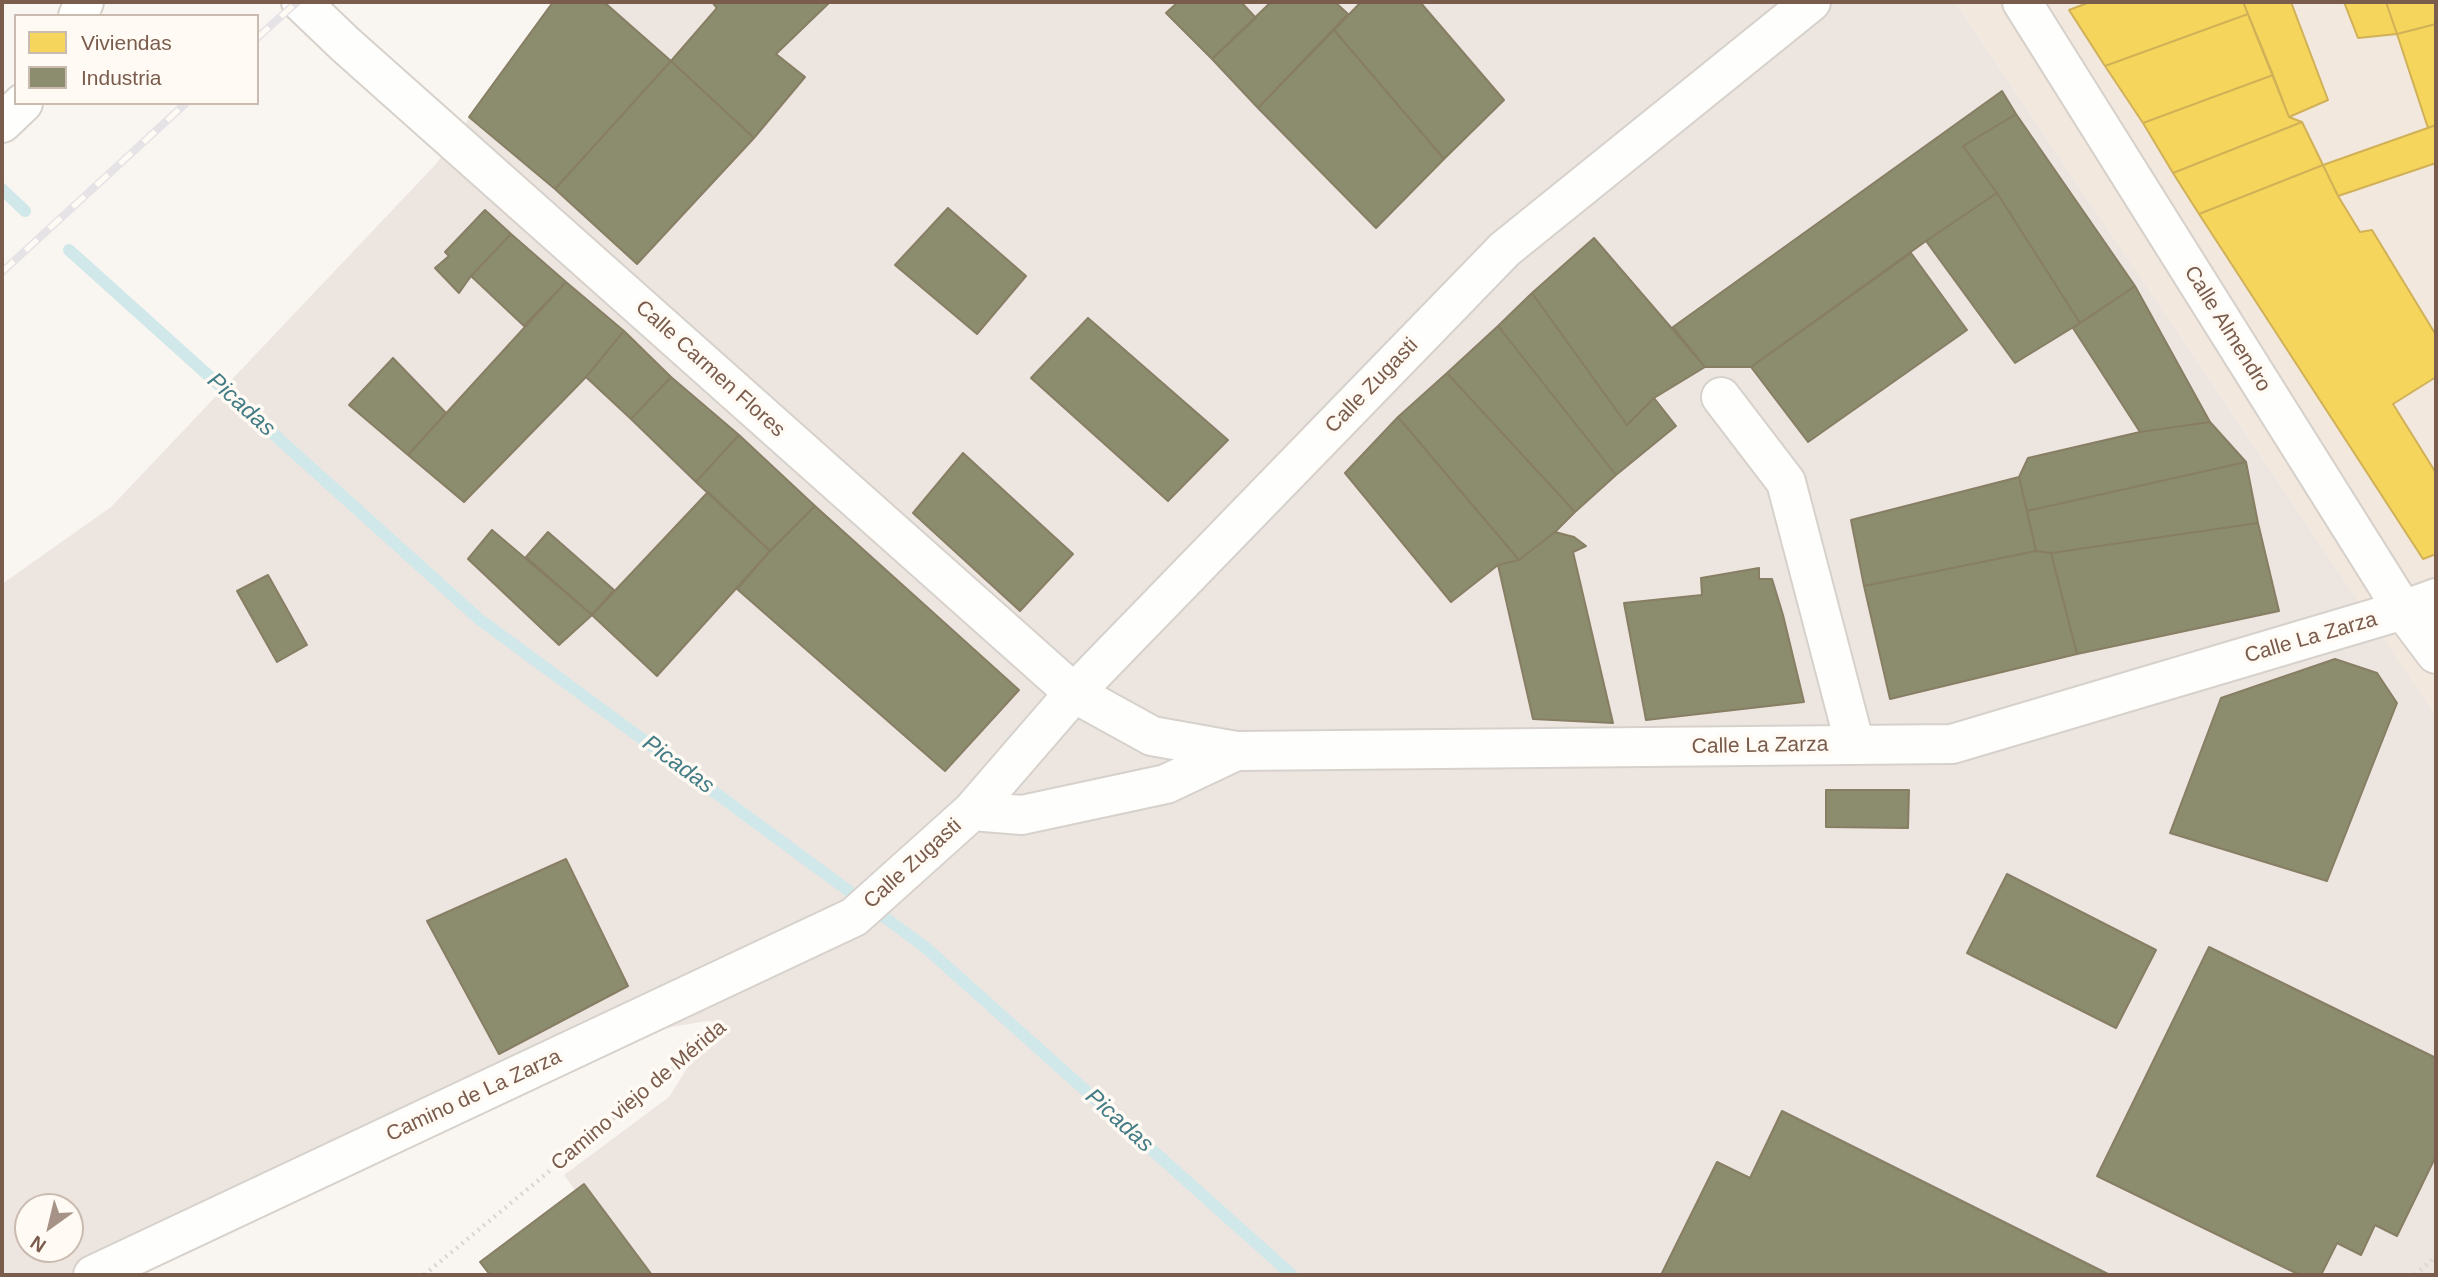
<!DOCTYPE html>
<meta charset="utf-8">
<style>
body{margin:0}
#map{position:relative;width:2438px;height:1277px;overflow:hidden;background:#f9f5f0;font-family:Arial,sans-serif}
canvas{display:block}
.frame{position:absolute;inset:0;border:4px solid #7a5c4d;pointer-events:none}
.legend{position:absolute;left:14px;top:14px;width:245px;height:91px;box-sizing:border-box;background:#fffaf3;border:2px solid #cabbb1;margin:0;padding:9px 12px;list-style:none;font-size:21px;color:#7a5c4d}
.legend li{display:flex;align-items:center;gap:14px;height:35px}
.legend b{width:35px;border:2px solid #cabbb1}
.north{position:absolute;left:14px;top:1193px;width:70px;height:70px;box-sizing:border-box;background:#fffaf3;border:2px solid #cabbb1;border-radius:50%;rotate:214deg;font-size:19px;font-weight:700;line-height:28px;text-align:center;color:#7a5c4d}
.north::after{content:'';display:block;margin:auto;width:24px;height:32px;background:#a69286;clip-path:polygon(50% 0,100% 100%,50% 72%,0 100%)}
</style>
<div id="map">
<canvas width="2438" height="1277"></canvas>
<div class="frame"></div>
<ul class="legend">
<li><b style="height:19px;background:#f6d55c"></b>Viviendas</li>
<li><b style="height:19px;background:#8c8c6e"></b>Industria</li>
</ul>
<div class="north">N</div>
</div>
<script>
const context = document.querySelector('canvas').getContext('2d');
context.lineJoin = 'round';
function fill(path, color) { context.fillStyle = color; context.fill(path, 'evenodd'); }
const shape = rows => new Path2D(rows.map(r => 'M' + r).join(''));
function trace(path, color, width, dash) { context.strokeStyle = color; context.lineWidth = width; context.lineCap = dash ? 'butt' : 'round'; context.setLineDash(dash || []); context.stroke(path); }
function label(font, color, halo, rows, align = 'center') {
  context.font = font + ' Arial,sans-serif'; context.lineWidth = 7; context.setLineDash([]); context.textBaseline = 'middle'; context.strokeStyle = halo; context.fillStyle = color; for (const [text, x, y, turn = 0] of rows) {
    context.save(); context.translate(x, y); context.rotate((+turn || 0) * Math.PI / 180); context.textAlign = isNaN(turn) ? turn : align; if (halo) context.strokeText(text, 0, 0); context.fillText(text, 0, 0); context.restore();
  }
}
fill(shape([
 [1955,2,2436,2,2436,716]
]), '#f2e8de');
fill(shape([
 [553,2,1955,2,2436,716,2436,1275,636,1275,564,1175,669,1097,716,1022,706,1021,649,1031,141,1275,2,1275,2,584,111,507,436,164],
 [28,1207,70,1207,70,1249,28,1249]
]), '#ede5e0');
const homes = shape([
 [2090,2,2243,2,2248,14,2105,66,2069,10,2090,2],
 [2243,2,2291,2,2328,100,2289,117,2243,2],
 [2344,2,2386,2,2397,34,2358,38,2344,2],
 [2386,2,2436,2,2436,24,2397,34,2386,2],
 [2248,14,2273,75,2143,123,2105,66,2248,14],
 [2436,24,2436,125,2428,128,2397,34,2436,24],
 [2273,75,2289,117,2302,122,2173,173,2143,123,2273,75],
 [2302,122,2323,165,2199,214,2173,173,2302,122],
 [2436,125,2436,163,2338,196,2323,165,2436,125],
 [2323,165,2338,196,2360,232,2372,230,2436,335,2436,377,2393,404,2436,473,2436,554,2423,559,2199,214,2323,165]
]);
fill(homes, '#f6d55c');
trace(homes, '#d1b158', 2);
const industry = shape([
 [553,2,604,2,671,61,555,189,469,117,553,2],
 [712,2,830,2,776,54,805,77,754,138,671,61,717,8,712,2],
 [1178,2,1241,2,1256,18,1212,59,1166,13,1178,2],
 [1271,2,1335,2,1348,14,1258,108,1212,59,1271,2],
 [1361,2,1420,2,1504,100,1444,159,1334,30,1361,2],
 [1334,30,1444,159,1376,228,1258,108,1334,30],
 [671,61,754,138,637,264,555,189,671,61],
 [2002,91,2016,114,1963,146,1997,193,1926,241,1751,367,1705,367,1673,327,2002,91],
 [2016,114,2135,286,2080,323,1997,193,1963,146,2016,114],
 [1997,193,2080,323,2015,363,1926,241,1997,193],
 [948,208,1026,276,977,334,895,265,948,208],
 [485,210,511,234,471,276,459,293,435,268,449,256,445,252,485,210],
 [511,234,566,282,524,326,471,276,511,234],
 [1594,238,1705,367,1654,398,1627,425,1532,293,1594,238],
 [1911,253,1967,330,1808,442,1751,367,1911,253],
 [566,282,624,331,586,377,464,502,408,455,566,282],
 [2135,286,2210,422,2140,432,2073,328,2135,286],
 [1532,293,1627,425,1654,398,1676,426,1616,475,1498,326,1532,293],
 [1088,318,1228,440,1168,501,1031,378,1088,318],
 [1498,326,1616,475,1575,512,1447,373,1498,326],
 [624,331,671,377,631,419,586,377,624,331],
 [393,358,446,413,408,455,349,405,393,358],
 [1447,373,1575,512,1555,532,1519,560,1398,417,1447,373],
 [671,377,739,435,696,482,631,419,671,377],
 [1398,417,1519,560,1498,565,1451,602,1345,473,1398,417],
 [2210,422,2246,462,2027,511,2019,477,2028,458,2140,432,2210,422],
 [739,435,815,506,770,551,696,482,739,435],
 [963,453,1073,554,1020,611,913,513,963,453],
 [2246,462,2258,523,2051,553,2036,551,2027,511,2246,462],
 [2019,477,2036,551,1864,586,1851,520,2019,477],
 [708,492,770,551,657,676,592,615,708,492],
 [815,506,1019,690,945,771,737,589,770,551,815,506],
 [2258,523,2279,611,2077,654,2051,553,2258,523],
 [492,530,592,615,559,645,468,559,492,530],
 [548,532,614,590,592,615,526,557,548,532],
 [1555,532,1574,537,1586,546,1573,552,1613,723,1533,719,1498,565,1519,560,1555,532],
 [2036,551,2051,553,2077,654,1890,699,1864,586,2036,551],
 [1759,568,1759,579,1772,579,1783,615,1804,702,1646,720,1624,603,1702,595,1701,578,1759,568],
 [268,575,307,645,277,662,237,591,268,575],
 [2335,659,2377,673,2397,703,2327,881,2170,833,2221,698,2335,659],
 [1826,790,1909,790,1908,828,1826,827,1826,790],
 [566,859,628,986,499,1054,427,921,566,859],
 [2007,874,2156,950,2116,1028,1967,953,2007,874],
 [2209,947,2436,1058,2436,1156,2397,1236,2375,1225,2361,1255,2337,1243,2321,1275,2300,1275,2097,1176,2209,947],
 [1782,1111,2110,1275,1661,1275,1717,1162,1750,1178,1782,1111],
 [584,1184,652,1275,490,1275,480,1262,584,1184]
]);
fill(industry, '#8c8c6e');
trace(industry, '#877e64', 2);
trace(shape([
 [2,189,25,211],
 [69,250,479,619,925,947,1292,1275]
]), '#d0e8ea', 12);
const minor = shape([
 [301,2,346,45,1074,693,1152,736,1236,751,1952,744,2403,610,2436,598],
 [2022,2,2403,610,2436,654],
 [78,16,84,2],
 [2,123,23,103],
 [1721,397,1786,482,1855,745],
 [972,811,1022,815,1166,784,1236,751],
 [93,1275,854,917,972,811,1074,693,1505,249,1811,2]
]);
trace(minor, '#d7d1cb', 42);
trace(shape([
 [424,1275,722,1028],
 [2415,1275,2436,1256]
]), '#dcd5d0', 4.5, [2, 5]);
trace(minor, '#fefefd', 38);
const rail = shape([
 [257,38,297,2],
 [2,272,186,103]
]);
trace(rail, '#e6e3e7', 8);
trace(rail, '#fffaf3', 5, [16]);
label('21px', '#7a5c4d', '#fffaf3', [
 ["Calle Almendro",2227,329,58],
 ["Calle Carmen Flores",710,369,42],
 ["Calle Zugasti",1372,386,-46],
 ["Calle La Zarza",2311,638,-16],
 ["Calle La Zarza",1760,746,-1],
 ["Calle Zugasti",913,864,-42],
 ["Camino de La Zarza",474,1096,-25],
 ["Camino viejo de Mérida",639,1096,-40]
]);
label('italic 23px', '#437c86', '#fffaf3', [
 ["Picadas",241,405,42],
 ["Picadas",678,765,36],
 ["Picadas",1119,1121,42]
]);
</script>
